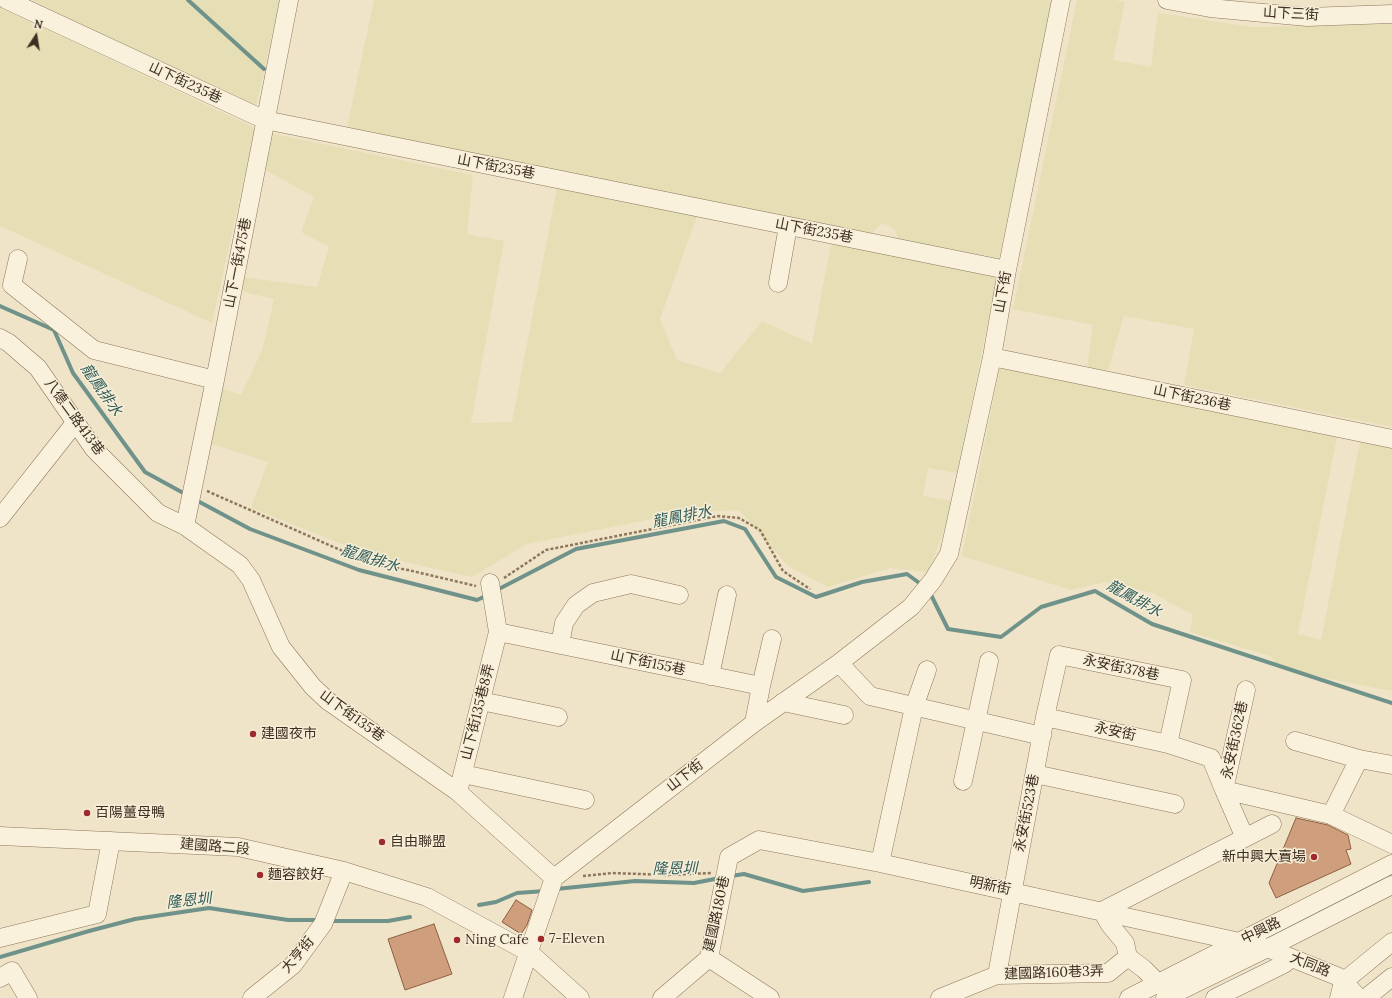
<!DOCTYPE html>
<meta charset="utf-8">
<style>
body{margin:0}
#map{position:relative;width:1392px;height:998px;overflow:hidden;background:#f0e4c8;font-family:Lora,serif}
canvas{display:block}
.north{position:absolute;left:16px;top:16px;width:40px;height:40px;-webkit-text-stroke:3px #f7eed8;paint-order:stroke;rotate:12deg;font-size:11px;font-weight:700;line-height:16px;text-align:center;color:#3d2e20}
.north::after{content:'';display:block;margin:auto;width:14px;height:18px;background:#3d2e20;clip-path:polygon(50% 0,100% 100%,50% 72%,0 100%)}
</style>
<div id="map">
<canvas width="1392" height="998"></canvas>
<div class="north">N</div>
</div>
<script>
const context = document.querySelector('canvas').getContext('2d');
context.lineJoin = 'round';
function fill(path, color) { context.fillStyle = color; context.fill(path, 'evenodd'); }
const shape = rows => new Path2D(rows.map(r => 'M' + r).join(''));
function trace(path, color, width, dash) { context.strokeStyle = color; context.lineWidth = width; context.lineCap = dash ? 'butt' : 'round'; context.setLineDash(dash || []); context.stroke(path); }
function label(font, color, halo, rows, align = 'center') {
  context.font = font + ' Lora,"Noto Sans TC",serif'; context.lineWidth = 3; context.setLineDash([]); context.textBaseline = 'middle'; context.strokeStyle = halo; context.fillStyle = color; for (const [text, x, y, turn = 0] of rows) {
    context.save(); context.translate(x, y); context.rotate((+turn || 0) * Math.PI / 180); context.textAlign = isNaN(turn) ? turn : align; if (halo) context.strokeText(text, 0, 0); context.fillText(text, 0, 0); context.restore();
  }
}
fill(shape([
 [32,0,280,0,256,106,194,80],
 [374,0,1053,0,999,258,898,240,895,229,882,223,869,236,347,128],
 [1077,0,1115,0,1125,2,1113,60,1151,67,1158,13,1253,27,1392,24,1392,427,1184,385,1194,329,1124,316,1108,370,1087,368,1093,325,1013,309],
 [0,7,255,128,212,323,0,226],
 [269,133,473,175,467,234,504,241,471,423,512,422,557,188,697,216,660,319,677,360,720,373,762,321,812,344,831,244,837,245,838,242,997,277,957,473,928,468,923,496,955,501,928,572,890,568,828,587,788,566,739,510,682,513,527,544,472,577,365,553,251,508,268,462,209,443,219,387,241,395,263,348,274,299,240,291,243,277,317,287,329,247,301,232,314,197,266,170],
 [1000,367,1337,437,1298,634,1321,640,1360,442,1392,448,1392,691,1326,678,1277,665,1270,656,1190,632,1193,615,1153,593,1105,582,1071,590,962,556]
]), '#e6deb5');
trace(shape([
 [188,0,264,69],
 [0,306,54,330,73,373,145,472,187,495],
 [194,499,250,529,359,570,477,600,488,595],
 [495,591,576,549,724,521,745,529,776,577,816,597,862,582,907,574,922,585],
 [929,591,948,629,1001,637,1041,607,1095,591,1152,624,1392,703],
 [731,876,744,874,803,891,869,882],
 [556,889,635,881,694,883,720,878],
 [479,905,496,902,517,893,545,891],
 [330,921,388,921,410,917],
 [0,957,89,931,135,919,209,908,288,920,320,920]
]), '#6f938a', 4);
const building = shape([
 [1296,818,1328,825,1348,835,1351,849,1346,850,1351,864,1276,898,1269,883,1296,818],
 [516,900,532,910,527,925,521,934,502,922,516,900],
 [434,924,452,974,405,990,388,939,434,924]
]);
fill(building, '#cf9f7d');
trace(building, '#8d5f41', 1);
const minor = shape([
 [7,0,265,120,1007,270],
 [1167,0,1210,8,1307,17,1392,14],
 [18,259,12,285,94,350,215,380],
 [778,283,788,226],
 [0,338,9,343,38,368,94,449,158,513,185,526,240,565,251,580,281,647,313,687,328,701,458,792,554,878],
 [992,357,1392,439],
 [0,518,75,423],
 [185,526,215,380,289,0],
 [498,632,761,686,754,723],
 [560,645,564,623,576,605,593,593,631,584,679,595],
 [839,663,870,696,1042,736],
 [710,676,727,595],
 [761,686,772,639],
 [481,701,558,717],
 [783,702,844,715],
 [1045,717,1059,655,1182,680,1168,744],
 [1295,741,1359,759],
 [463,774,585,800],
 [1035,774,1175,804],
 [963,781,989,661],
 [458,792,498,632,490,583],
 [1331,815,1359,759,1392,765],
 [0,836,238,847,344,871,427,897,530,953,580,998],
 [1245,838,1224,790,1246,690],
 [880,863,914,707,927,670],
 [0,938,97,914,111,841],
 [1128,957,1125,943,1110,925,1102,911,1272,824],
 [709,958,770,998],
 [997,975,1045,717,1168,744,1211,758,1224,790,1331,815,1392,844],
 [0,978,12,971,28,998],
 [252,998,293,965,323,924,344,871],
 [513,998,554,878,754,723,839,663,911,607,933,580,949,554,992,357,1007,270,1061,0],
 [662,998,709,958,729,857,759,840,880,863,1267,948,1339,977,1359,998],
 [940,998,997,975,1108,973,1128,957,1144,969,1158,983],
 [1129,998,1392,864],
 [1165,998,1276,944,1392,885],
 [1215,998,1284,964,1291,958],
 [1339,998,1343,982,1392,942],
 [1366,998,1392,977]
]);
trace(minor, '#8d765c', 19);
trace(shape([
 [207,491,372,564,408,570,476,586],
 [504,578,546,550,718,516,739,518,760,530,783,571,810,589],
 [583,876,612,873,668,875,711,873]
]), '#8d765c', 2.5, [3, 2]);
trace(minor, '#faf1dc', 18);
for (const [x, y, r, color] of [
 [253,734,4,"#9e2a2b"],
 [87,813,4,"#9e2a2b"],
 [382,842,4,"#9e2a2b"],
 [1314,857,4,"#9e2a2b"],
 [260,875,4,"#9e2a2b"],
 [541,939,4,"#9e2a2b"],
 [457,940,4,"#9e2a2b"]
]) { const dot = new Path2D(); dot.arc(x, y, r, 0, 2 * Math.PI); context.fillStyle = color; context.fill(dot); trace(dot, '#f7eed8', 1.5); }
label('14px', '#3d2e20', '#f7eed8', [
 ["山下三街",1291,14,3],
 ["山下街235巷",185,83,25],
 ["山下街235巷",496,167,11],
 ["山下街235巷",814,231,11],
 ["山下一街475巷",238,263,-79],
 ["山下街",1003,292,-80],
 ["山下街236巷",1192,398,12],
 ["八德二路413巷",74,417,54],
 ["山下街155巷",648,663,12],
 ["永安街378巷",1121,668,12],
 ["山下街135巷8弄",478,712,-76],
 ["山下街135巷",352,716,36],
 ["永安街",1115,732,12],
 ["永安街362巷",1235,740,-78],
 ["山下街",685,776,-38],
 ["永安街523巷",1027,813,-79],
 ["建國路二段",215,847,5],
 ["明新街",990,886,12],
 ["建國路180巷",717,914,-78],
 ["中興路",1261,931,-26],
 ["大亨街",298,955,-50],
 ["大同路",1310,965,22],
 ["建國路160巷3弄",1054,973,-2]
]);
label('14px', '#3d2e20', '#f7eed8', [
 ["建國夜市",261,734],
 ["百陽薑母鴨",95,813],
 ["自由聯盟",390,842],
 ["新中興大賣場",1306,857,"right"],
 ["麵容餃好",268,875],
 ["7-Eleven",549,939],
 ["Ning Cafe",465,940]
], 'left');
label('italic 15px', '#2f5d5a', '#f7eed8', [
 ["龍鳳排水",101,390,55],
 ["龍鳳排水",682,517,-11],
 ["龍鳳排水",370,559,17],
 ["龍鳳排水",1134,599,29],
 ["隆恩圳",675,869,-1],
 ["隆恩圳",189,901,-6]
]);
</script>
